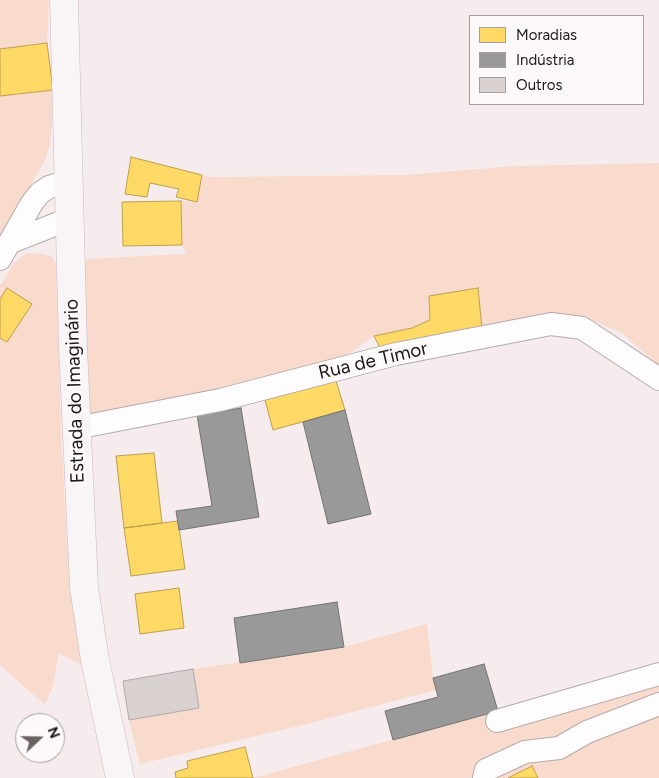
<!DOCTYPE html>
<meta charset="utf-8">
<style>
body{margin:0}
#map{position:relative;width:659px;height:778px;overflow:hidden;background:#f7eced;font-family:Figtree,sans-serif}
canvas{display:block}
.legend{position:absolute;left:469px;top:15px;width:175px;height:90px;box-sizing:border-box;background:#fdf9fa;border:1px solid #a49fa0;margin:0;padding:6px 9px;list-style:none;font-size:15px;color:#1f1818}
.legend li{display:flex;align-items:center;gap:10px;height:25px}
.legend b{width:25px;border:1px solid #a49fa0}
.north{position:absolute;left:15px;top:713px;width:50px;height:50px;box-sizing:border-box;background:#fdf9fa;border:1px solid #a49fa0;border-radius:50%;rotate:69deg;font-size:14px;font-weight:700;line-height:20px;text-align:center;color:#1f1818}
.north::after{content:'';display:block;margin:auto;width:18px;height:22px;background:#6b6263;clip-path:polygon(50% 0,100% 100%,50% 72%,0 100%)}
</style>
<div id="map">
<canvas width="659" height="778"></canvas>
<ul class="legend">
<li><b style="height:14px;background:#ffd966"></b>Moradias</li>
<li><b style="height:14px;background:#999"></b>Indústria</li>
<li><b style="height:14px;background:#dad2d1"></b>Outros</li>
</ul>
<div class="north">N</div>
</div>
<script>
const context = document.querySelector('canvas').getContext('2d');
context.lineJoin = 'round';
function fill(path, color) { context.fillStyle = color; context.fill(path, 'evenodd'); }
const shape = rows => new Path2D(rows.map(r => 'M' + r).join(''));
function trace(path, color, width, dash) { context.strokeStyle = color; context.lineWidth = width; context.lineCap = dash ? 'butt' : 'round'; context.setLineDash(dash || []); context.stroke(path); }
function label(font, color, halo, rows, align = 'center') {
  context.font = font + ' Figtree,sans-serif'; context.lineWidth = 5; context.setLineDash([]); context.textBaseline = 'middle'; context.strokeStyle = halo; context.fillStyle = color; for (const [text, x, y, turn = 0] of rows) {
    context.save(); context.translate(x, y); context.rotate((+turn || 0) * Math.PI / 180); context.textAlign = isNaN(turn) ? turn : align; if (halo) context.strokeText(text, 0, 0); context.fillText(text, 0, 0); context.restore();
  }
}
fill(shape([
 [0,0,49,0,47,43,0,49],
 [53,90,52,126,50,143,45,160,0,238,0,96],
 [659,163,659,366,622,333,591,320,570,315,482,329,478,288,429,296,430,320,412,328,374,336,338,361,187,399,92,415,89,410,84,259,186,254,182,245,181,201,197,202,202,175,211,177,406,175,516,166],
 [27,253,42,254,52,257,56,264,61,430,67,544,81,636,88,665,77,663,59,653,53,686,45,705,0,665,0,286,14,263],
 [427,624,433,678,436,690,307,724,140,764,129,720,199,708,193,669,344,647],
 [659,681,659,778,253,778,529,702]
]), '#f8dbcd');
const homes = shape([
 [47,43,53,90,0,96,0,49,47,43],
 [131,157,202,175,197,202,176,197,179,189,150,183,147,197,125,194,131,157],
 [181,201,182,245,123,246,122,202,181,201],
 [7,288,32,304,7,342,0,338,0,299,7,288],
 [478,288,482,329,381,350,374,336,412,328,430,320,429,296,478,288],
 [336,381,345,410,273,430,265,400,336,381],
 [154,453,162,523,124,528,116,456,154,453],
 [178,521,185,569,131,576,124,528,178,521],
 [179,588,184,628,140,634,135,594,179,588],
 [245,747,253,778,176,778,175,772,188,768,187,761,245,747],
 [532,766,538,778,508,778,532,766]
]);
fill(homes, '#ffd966');
trace(homes, '#bc9f4f', 1);
const industry = shape([
 [241,408,259,517,179,530,176,511,212,506,197,415,241,408],
 [345,410,371,514,328,524,303,422,345,410],
 [337,602,344,647,240,663,234,618,337,602],
 [484,664,498,711,393,740,385,711,438,697,433,678,484,664]
]);
fill(industry, '#999');
trace(industry, '#747272', 1);
const building = shape([
 [193,669,199,708,129,720,123,681,193,669]
]);
fill(building, '#dad2d1');
trace(building, '#b0a8a8', 1);
const minor = shape([
 [11,242,69,219],
 [0,259,32,203,40,193,49,187,68,181],
 [76,428,220,400,396,354,551,324,582,328,659,379],
 [497,721,659,674],
 [484,778,486,770,525,752,559,748,587,732,659,704]
]);
const major = shape([
 [64,0,73,347,84,587,95,660,120,778]
]);
trace(minor, '#b3abac', 24);
trace(major, '#c8babe', 29);
trace(minor, '#fefcfc', 22);
trace(major, '#f9f4f5', 28);
label('19px', '#1f1818', '#fdf9fa', [
 ["Rua de Timor",373,361,-13],
 ["Estrada do Imaginário",75,391,-92]
]);
</script>
